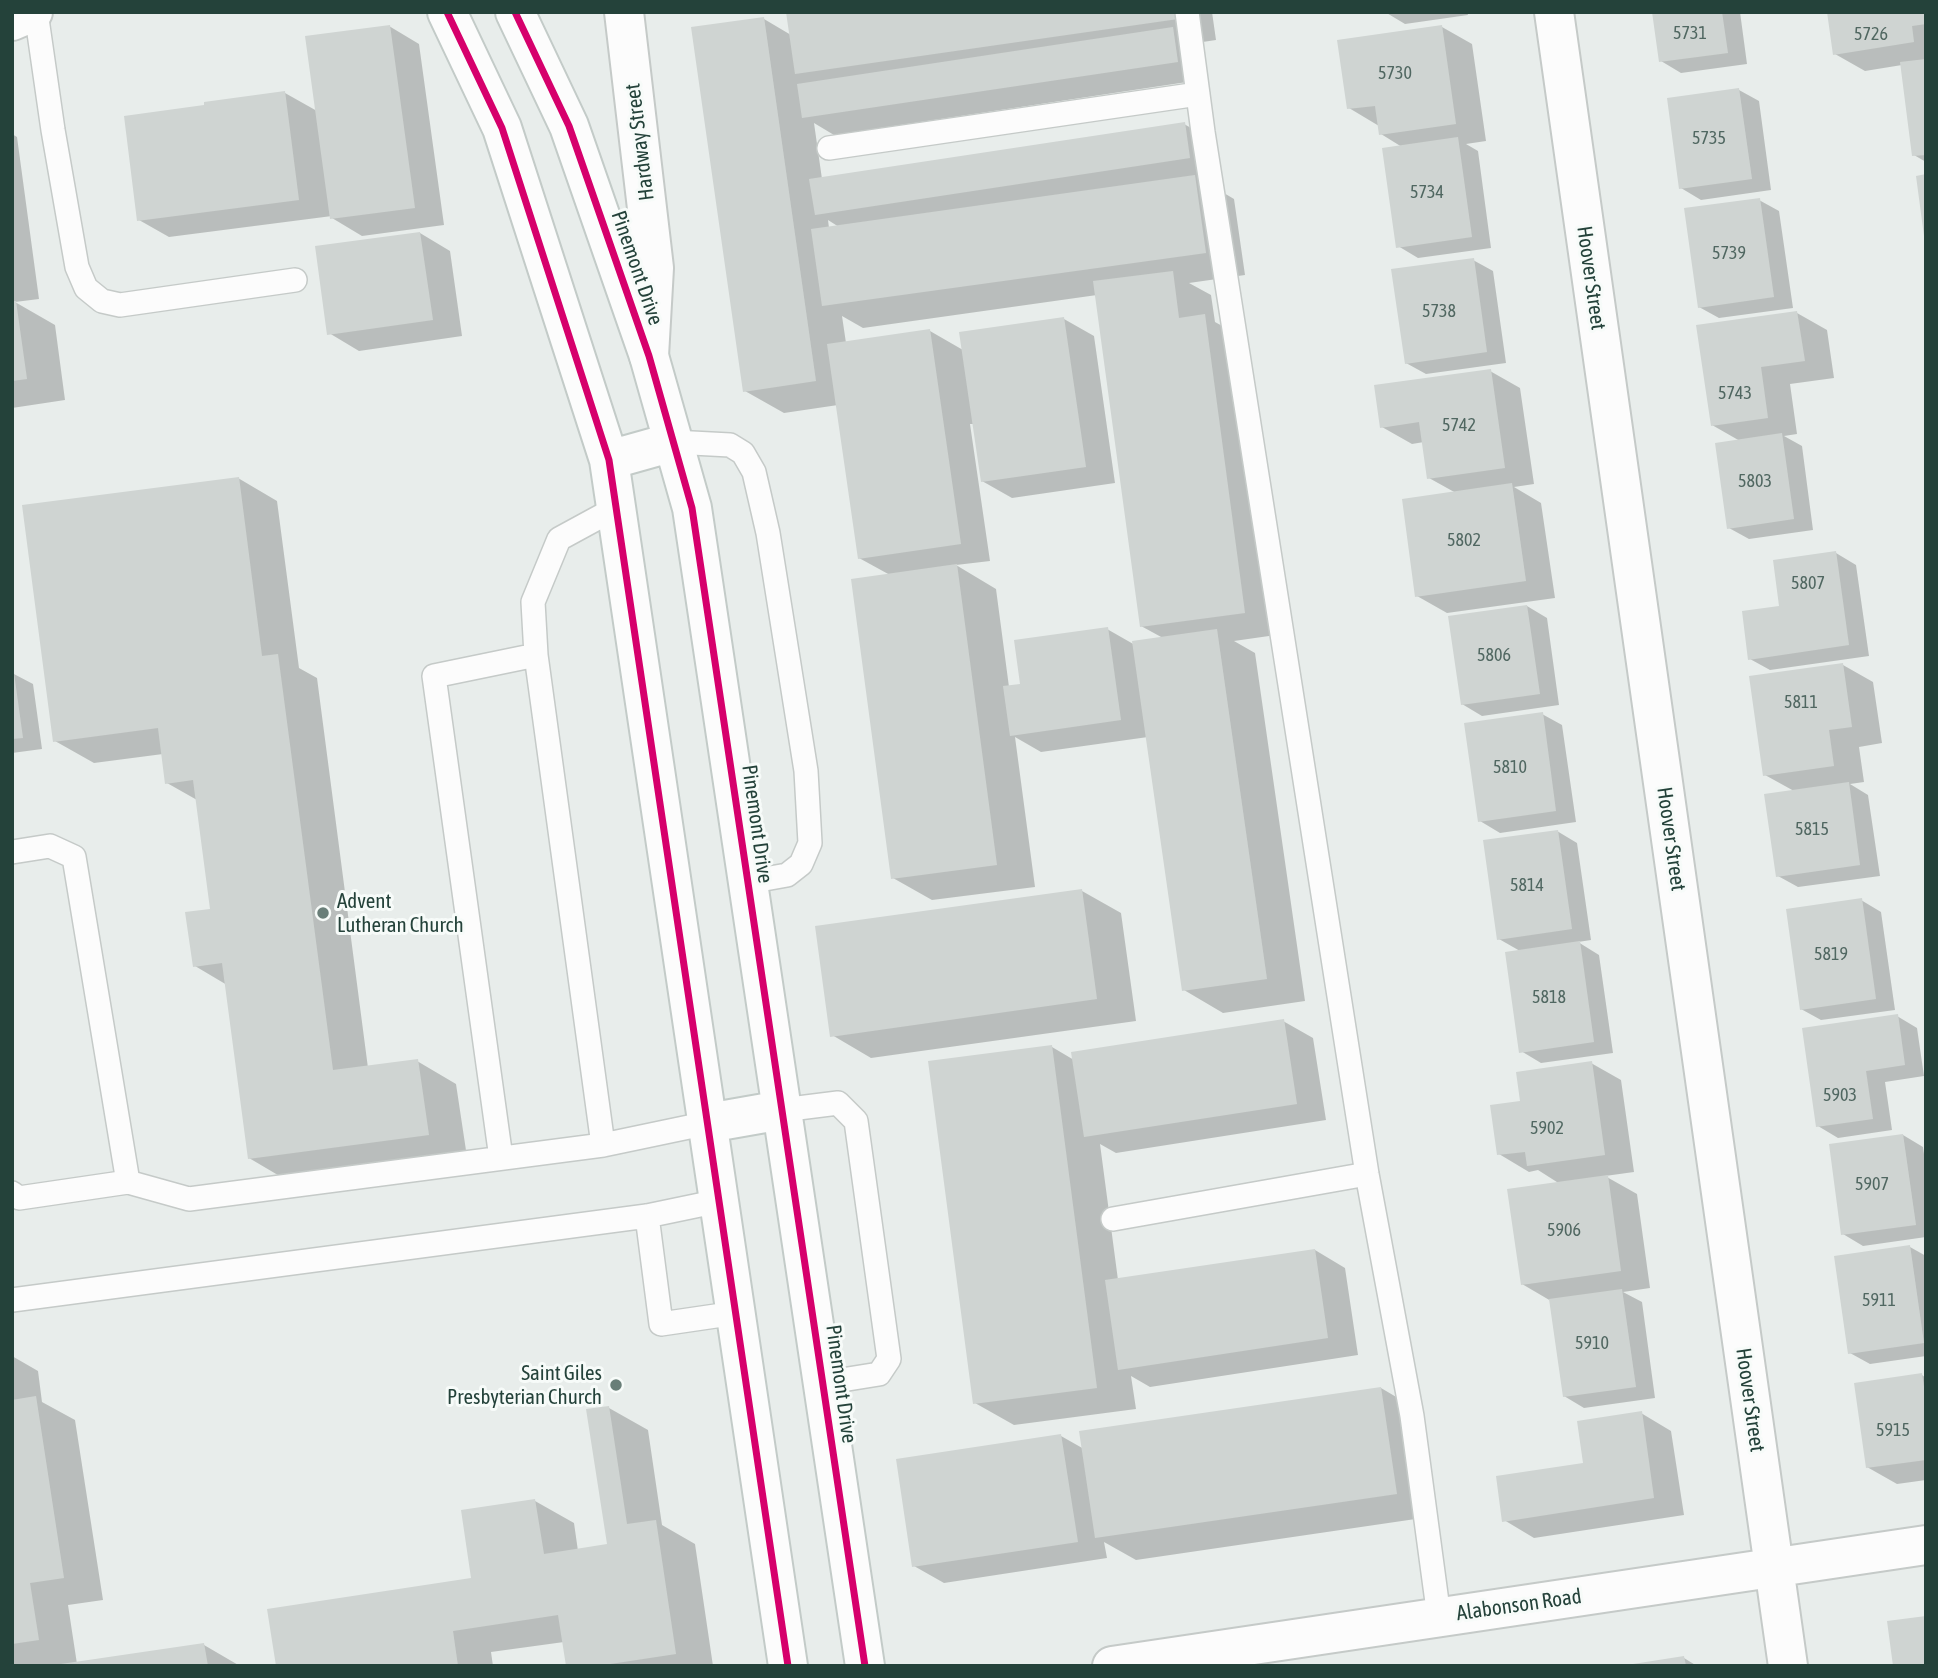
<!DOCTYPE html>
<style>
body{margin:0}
#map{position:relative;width:1938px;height:1678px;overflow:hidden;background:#e8edeb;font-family:"Asap Condensed",sans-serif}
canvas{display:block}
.frame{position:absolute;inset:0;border:14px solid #24423a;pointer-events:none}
</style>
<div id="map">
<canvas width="1938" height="1678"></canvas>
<div class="frame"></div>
</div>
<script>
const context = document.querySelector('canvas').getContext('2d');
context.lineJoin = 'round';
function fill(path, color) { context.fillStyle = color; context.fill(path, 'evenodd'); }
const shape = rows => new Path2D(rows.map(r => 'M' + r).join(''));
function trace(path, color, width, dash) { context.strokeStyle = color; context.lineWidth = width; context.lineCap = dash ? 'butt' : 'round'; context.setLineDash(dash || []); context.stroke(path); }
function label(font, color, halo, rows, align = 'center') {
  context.font = font + ' "Asap Condensed",sans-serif'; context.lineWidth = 6; context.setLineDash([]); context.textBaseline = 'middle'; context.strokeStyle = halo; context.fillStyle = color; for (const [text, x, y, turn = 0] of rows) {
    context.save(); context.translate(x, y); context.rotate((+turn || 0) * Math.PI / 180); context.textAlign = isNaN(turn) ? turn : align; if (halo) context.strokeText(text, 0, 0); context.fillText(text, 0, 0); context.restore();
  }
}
fill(shape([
 [788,12,1212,12,1216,40,1196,43,1207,79,834,135,814,123,822,179,1184,124,1214,141,1219,174,1197,177,1234,199,1245,275,1189,283,1211,295,1215,322,1244,338,1283,634,1234,641,1255,653,1305,1001,1223,1013,1184,990,1148,737,1041,752,1015,737,1035,887,932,900,893,878,890,575,859,558,838,405,784,413,745,391,764,19,791,35],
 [828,220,839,227,829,228],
 [1097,295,1141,626,1163,638,1135,645,1107,629,1022,685,1009,687,996,589,956,565,990,561,970,424,974,424,982,481,1012,498,1115,483,1094,336,1064,319,963,350,930,331,846,343,842,316,863,328],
 [1385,12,1467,12,1468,15,1405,24],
 [1654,12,1740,12,1747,64,1681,73,1661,61],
 [1926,12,1926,162,1914,155,1902,65,1865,71,1835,54],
 [389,26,419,44,444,225,362,236,332,218,332,216,169,237,139,220,285,93,317,111],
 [1442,27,1472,44,1486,141,1466,144,1478,151,1491,248,1418,258,1398,246,1402,147,1381,134,1379,126,1349,108],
 [1739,90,1759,101,1771,190,1701,200,1681,188],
 [12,134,17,137,39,299,15,302,55,325,65,400,12,408],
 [1759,200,1779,211,1793,308,1719,318,1699,307],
 [420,233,450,251,462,336,359,351,329,333],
 [1473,260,1493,271,1506,363,1426,374,1406,363],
 [1797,313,1827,330,1834,378,1790,384,1797,434,1784,436,1802,446,1813,530,1749,539,1729,528,1740,441,1712,425],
 [1490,371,1520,388,1534,484,1514,487,1541,503,1555,598,1447,613,1417,596,1456,493,1429,478,1424,442,1412,444,1382,427],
 [238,478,277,501,299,668,317,678,368,1068,417,1061,456,1084,467,1157,288,1181,249,1158,227,985,195,966,212,910,197,800,167,783,163,754,94,763,55,741],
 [1836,553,1856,565,1869,656,1770,670,1750,659,1781,607],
 [1527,606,1547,618,1559,705,1482,716,1462,704],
 [1843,665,1873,682,1882,743,1859,747,1864,782,1850,784,1868,795,1880,876,1798,887,1778,876,1794,791,1765,775],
 [12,673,33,684,42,749,12,753],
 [1542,714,1562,725,1576,822,1500,833,1480,821],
 [1557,831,1577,843,1591,940,1578,942,1599,955,1613,1053,1541,1063,1521,1051,1520,951,1499,939],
 [1082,891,1121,913,1136,1021,871,1058,832,1035],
 [1861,900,1881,912,1895,1010,1821,1020,1801,1009],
 [1897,1016,1917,1028,1924,1076,1885,1082,1892,1130,1838,1138,1818,1126],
 [1283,1021,1313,1038,1326,1120,1116,1153,1100,1144,1118,1280,1315,1250,1345,1268,1358,1355,1150,1387,1131,1376,1136,1409,1014,1425,975,1403,1052,1047,1074,1060],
 [1591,1063,1621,1080,1634,1172,1605,1176,1637,1194,1650,1288,1623,1292,1642,1302,1655,1398,1584,1408,1564,1396,1551,1301,1522,1284,1560,1184,1538,1170,1529,1172,1499,1154,1522,1102],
 [1903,1135,1923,1147,1926,1168,1926,1237,1863,1246,1843,1234],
 [1910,1247,1926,1256,1926,1356,1870,1364,1850,1353],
 [12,1356,38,1371,42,1402,75,1420,103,1600,68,1605,77,1664,204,1645,240,1666,12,1666],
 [1922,1375,1926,1378,1926,1480,1897,1484,1867,1467],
 [1381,1388,1420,1411,1436,1516,1136,1560,1104,1542,1107,1558,944,1583,914,1566,1061,1436,1084,1449],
 [609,1408,648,1430,662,1525,695,1544,713,1666,567,1666,564,1642,491,1652,493,1666,277,1666,473,1579,535,1501,574,1523,578,1551,609,1546],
 [1641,1413,1671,1431,1684,1515,1534,1538,1504,1520,1585,1465],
 [1684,1658,1697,1666,1635,1666]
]), '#0003');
fill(shape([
 [786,12,1177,12,1178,19,795,74],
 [1652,12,1722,12,1728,53,1659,62],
 [1827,12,1926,12,1926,24,1912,26,1914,42,1833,55],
 [764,17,816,381,743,392,691,27],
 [390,25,415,208,330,219,305,36],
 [1442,25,1456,124,1379,135,1375,106,1347,109,1337,40],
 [1173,27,1178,62,802,118,797,84],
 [1926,59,1926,155,1912,156,1900,62],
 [1739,88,1752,179,1679,189,1667,98],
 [285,91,299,200,137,221,124,116,204,105,204,102],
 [1185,122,1190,158,815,215,809,179],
 [1458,137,1472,237,1396,248,1382,148],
 [1926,174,1926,236,1924,236,1916,176],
 [1195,175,1206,253,822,306,811,229],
 [1760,198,1774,297,1698,308,1684,208],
 [420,232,433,320,327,335,315,246],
 [1474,258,1487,352,1405,364,1391,269],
 [1173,271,1179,318,1205,314,1245,613,1140,627,1093,281],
 [12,301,16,301,27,379,12,381],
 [1797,311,1805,361,1761,367,1768,418,1711,426,1696,325],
 [1064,317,1086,467,981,482,959,332],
 [930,329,961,544,858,559,827,344],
 [1491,369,1505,468,1427,479,1419,422,1380,428,1374,385],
 [1782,433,1794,519,1727,529,1715,443],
 [239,477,262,656,278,654,333,1070,418,1059,429,1135,248,1159,222,963,193,967,185,912,210,909,193,780,165,784,158,728,53,742,22,505],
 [1512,483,1526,581,1415,597,1402,499],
 [1836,551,1849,645,1748,660,1742,611,1779,606,1773,560],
 [957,564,997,865,891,879,851,579],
 [1527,605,1540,694,1461,705,1448,616],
 [1108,627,1121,720,1010,736,1003,686,1020,684,1014,640],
 [1217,629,1267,979,1182,991,1132,641],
 [1843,663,1852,727,1829,730,1834,766,1763,776,1749,676],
 [12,673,14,673,23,738,12,739],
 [1543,712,1556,811,1478,822,1464,723],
 [1849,782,1860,865,1776,877,1764,794],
 [1558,830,1572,929,1497,940,1483,840],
 [1082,889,1097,999,830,1037,815,926],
 [1862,898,1876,999,1800,1010,1786,909],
 [1580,941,1594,1042,1519,1053,1505,952],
 [1898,1014,1905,1065,1866,1071,1873,1119,1816,1127,1802,1028],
 [1284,1019,1297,1104,1084,1137,1071,1052],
 [1052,1045,1097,1388,973,1404,928,1061],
 [1592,1061,1605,1155,1527,1166,1525,1152,1497,1155,1490,1105,1520,1101,1516,1072],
 [1903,1134,1916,1225,1841,1235,1829,1144],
 [1608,1175,1621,1271,1521,1285,1507,1189],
 [1910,1245,1924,1343,1848,1354,1834,1256],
 [1315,1249,1328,1338,1118,1370,1105,1280],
 [1622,1289,1636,1387,1563,1397,1549,1299],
 [1922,1373,1926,1401,1926,1460,1866,1468,1854,1383],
 [1381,1387,1397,1494,1095,1538,1079,1431],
 [36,1396,64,1578,30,1583,39,1640,12,1644,12,1400],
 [609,1406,627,1524,656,1520,676,1654,597,1666,566,1666,558,1615,453,1631,458,1666,276,1666,267,1609,471,1578,461,1510,535,1499,544,1554,607,1544,586,1409],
 [1642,1411,1654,1498,1502,1522,1496,1476,1583,1463,1577,1421],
 [1061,1434,1078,1542,912,1567,896,1459],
 [1926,1616,1926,1666,1893,1666,1887,1621],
 [204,1643,208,1666,62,1666,61,1664],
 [1684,1656,1686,1666,1633,1666,1633,1664]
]), '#cfd4d2');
const lane = shape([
 [36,12,53,130,77,267,86,288,102,301,120,305,295,280],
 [1187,12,1203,132,1367,1174,1412,1416,1439,1617],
 [829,148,1198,94],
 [673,442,730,445,743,453,754,472,768,533,806,771,810,843,801,864,787,875,748,882],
 [12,852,50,846,74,857,128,1182],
 [782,1110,838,1103,856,1121,889,1359,879,1374,823,1383],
 [603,1145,536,655,533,602,559,539,616,508],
 [501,1158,434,676,536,655],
 [12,1193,19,1198,128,1182,189,1199,603,1145,708,1123],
 [647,1216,661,1324,736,1313],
 [1113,1219,1367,1174],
 [12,1300,647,1216,719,1201]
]);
const street = shape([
 [624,12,654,268,649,356],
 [1554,12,1788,1666],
 [12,21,33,12],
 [1112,1666,1926,1545]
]);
const secondary = shape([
 [447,12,502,128,609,460,788,1666],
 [515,12,569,126,649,356,692,508,865,1666],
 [609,460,673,442],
 [708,1123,782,1110]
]);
trace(lane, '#c5cac8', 26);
trace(street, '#c5cac8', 42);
trace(secondary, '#c3cbc8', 42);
trace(lane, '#fcfcfc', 23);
trace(street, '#fcfcfc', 38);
trace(secondary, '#fcfcfc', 38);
trace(shape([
 [447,12,502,128,609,460,788,1666],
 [515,12,569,126,649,356,692,508,865,1666]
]), '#d6006c', 7);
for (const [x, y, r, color] of [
 [323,913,7,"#697e78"],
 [616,1385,7,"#697e78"]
]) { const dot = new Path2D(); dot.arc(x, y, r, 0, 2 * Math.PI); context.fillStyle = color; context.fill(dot); trace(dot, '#f7fbf9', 2.5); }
label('18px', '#506761', null, [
 ["5731",1690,33],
 ["5726",1871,34],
 ["5730",1395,73],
 ["5735",1709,138],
 ["5734",1427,192],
 ["5739",1729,253],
 ["5738",1439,311],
 ["5743",1735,393],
 ["5742",1459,425],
 ["5803",1755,481],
 ["5802",1464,540],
 ["5807",1808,583],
 ["5806",1494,655],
 ["5811",1801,702],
 ["5810",1510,767],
 ["5815",1812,829],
 ["5814",1527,885],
 ["5819",1831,954],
 ["5818",1549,997],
 ["5903",1840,1095],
 ["5902",1547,1128],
 ["5907",1872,1184],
 ["5906",1564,1230],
 ["5911",1879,1300],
 ["5910",1592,1343],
 ["5915",1893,1430]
]);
label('21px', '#24423a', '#f7fbf9', [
 ["Hardway Street",640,142,-97],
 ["Pinemont Drive",637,268,71],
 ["Hoover Street",1591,278,82],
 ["Pinemont Drive",757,824,82],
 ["Hoover Street",1671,839,82],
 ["Pinemont Drive",841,1384,82],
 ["Hoover Street",1750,1400,82],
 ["Alabonson Road",1519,1605,-8]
]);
label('21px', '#24423a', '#f7fbf9', [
 ["Advent",337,901],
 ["Lutheran Church",337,925],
 ["Saint Giles",602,1373,"right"],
 ["Presbyterian Church",602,1397,"right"]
], 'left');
</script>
